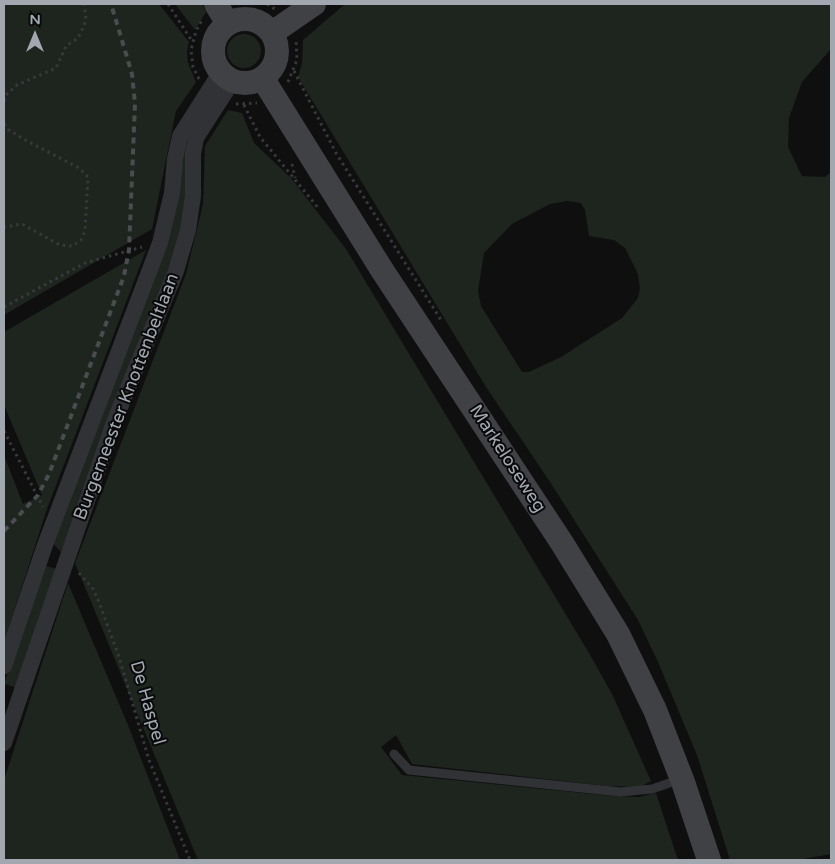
<!DOCTYPE html>
<style>
body{margin:0}
#map{position:relative;width:835px;height:864px;overflow:hidden;background:#0f0f10;font-family:"Varela Round",sans-serif}
canvas{display:block}
.frame{position:absolute;inset:0;border:5px solid #a1a8b0;pointer-events:none}
.north{position:absolute;left:10px;top:10px;width:50px;height:50px;-webkit-text-stroke:4px #0a0a0b;paint-order:stroke;rotate:0deg;font-size:14px;font-weight:700;line-height:20px;text-align:center;color:#a1a8b0}
.north::after{content:'';display:block;margin:auto;width:18px;height:22px;background:#a1a8b0;clip-path:polygon(50% 0,100% 100%,50% 72%,0 100%)}
</style>
<div id="map">
<canvas width="835" height="864"></canvas>
<div class="frame"></div>
<div class="north">N</div>
</div>
<script>
const context = document.querySelector('canvas').getContext('2d');
context.lineJoin = 'round';
function fill(path, color) { context.fillStyle = color; context.fill(path, 'evenodd'); }
const shape = rows => new Path2D(rows.map(r => 'M' + r).join(''));
function trace(path, color, width, dash) { context.strokeStyle = color; context.lineWidth = width; context.lineCap = dash ? 'butt' : 'round'; context.setLineDash(dash || []); context.stroke(path); }
function label(font, color, halo, rows, align = 'center') {
  context.font = font + ' "Varela Round",sans-serif'; context.lineWidth = 4; context.setLineDash([]); context.textBaseline = 'middle'; context.strokeStyle = halo; context.fillStyle = color; for (const [text, x, y, turn = 0] of rows) {
    context.save(); context.translate(x, y); context.rotate((+turn || 0) * Math.PI / 180); context.textAlign = isNaN(turn) ? turn : align; if (halo) context.strokeText(text, 0, 0); context.fillText(text, 0, 0); context.restore();
  }
}
fill(shape([
 [4,4,159,4,189,42,187,51,188,63,196,82,176,111,152,229,4,315],
 [175,4,202,4,206,12,195,30],
 [345,4,831,4,831,49,802,82,789,118,788,147,802,176,825,177,831,172,831,854,798,860,730,860,697,755,658,662,638,620,550,482,486,387,298,77,302,63,303,40],
 [567,201,581,203,585,210,589,236,614,240,625,248,638,274,640,289,638,298,622,318,561,357,529,372,522,372,481,306,478,291,484,253,512,224,550,204],
 '227 51a17 17 0 1 1 34 0a17 17 0 1 1-34 0Z',
 [228,110,242,113,254,143,291,178,346,249,589,653,612,694,651,781,640,787,607,786,412,764,396,735,381,747,402,775,613,796,639,797,656,793,678,860,198,860,75,563,186,274,203,204,205,146],
 [187,142,188,174,181,237,61,552,50,540,182,163],
 [146,250,47,509,4,642,4,455,23,504,42,495,4,405,4,332],
 [42,565,57,569,18,688,4,684],
 [68,583,128,725,180,860,4,860,4,780]
]), '#1e241e');
trace(shape([
 [168,4,192,41],
 [267,4,275,9],
 [294,71,336,153,441,320],
 [199,79,193,67,191,50,196,31,202,20],
 [288,82,297,60,296,40],
 [4,101,6,95,17,85,56,68,66,46,78,38,84,26,86,19,84,4],
 [236,104,257,103],
 [244,105,260,137,319,209],
 [4,124,9,130,27,141,79,168,88,177,85,231,81,240,73,246,60,245,22,224,4,227],
 [292,164,295,178],
 [4,307,85,263,142,247],
 [4,431,43,507],
 [79,573,93,589,99,602,119,657,149,760,190,860]
]), '#37393c', 3, [2.5, 4]);
trace(shape([
 [394,754,409,770,621,792,652,789,681,779]
]), '#313235', 9);
trace(shape([
 [4,666,45,545,160,243,172,193,175,159,180,136,220,73],
 [4,743,114,422,176,271,188,230,193,196,193,154,196,138,232,82]
]), '#313235', 16);
trace(shape([
 [216,4,228,24],
 '213 51a32 32 0 1 1 64 0a32 32 0 1 1-64 0Z',
 [272,33,314,4],
 [263,79,382,270,562,543,618,634,655,710,683,782,709,860]
]), '#3f4145', 24);
trace(shape([
 [4,531,38,495,49,474,124,276,129,250,135,104,132,74,111,4]
]), '#4a4c50', 4, [6, 5]);
label('18px', '#a1a8b0', '#0a0a0b', [
 ["Burgemeester Knottenbeltlaan",127,397,-69],
 ["Markeloseweg",507,459,57],
 ["De Haspel",147,703,74]
]);
</script>
